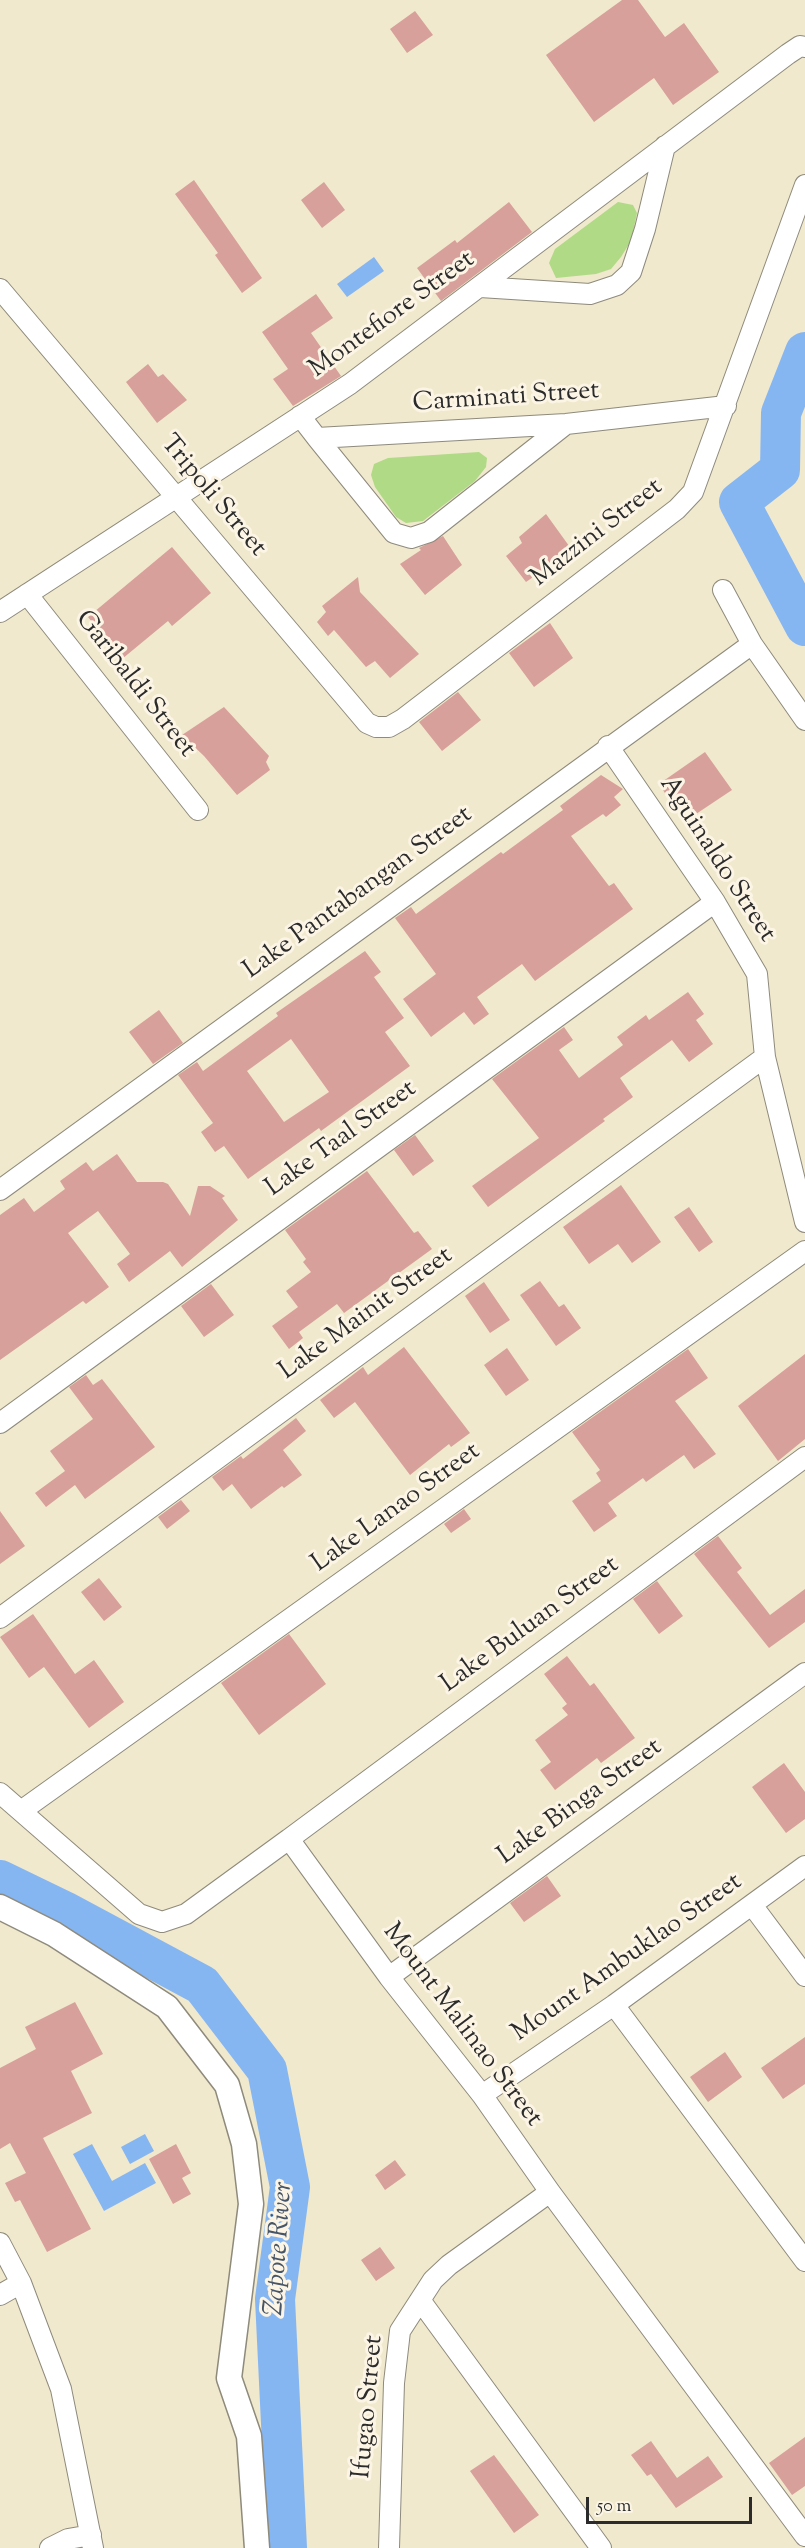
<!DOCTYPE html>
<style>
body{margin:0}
#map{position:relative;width:805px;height:2548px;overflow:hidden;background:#f0e9cd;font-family:"Sorts Mill Goudy",serif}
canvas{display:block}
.scale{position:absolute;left:586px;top:2497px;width:166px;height:27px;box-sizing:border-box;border:3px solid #2b2b2b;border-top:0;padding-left:8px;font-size:18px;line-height:21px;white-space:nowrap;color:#2b2b2b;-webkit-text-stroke:4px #fcf5e5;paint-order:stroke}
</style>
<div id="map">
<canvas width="805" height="2548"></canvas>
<div class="scale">50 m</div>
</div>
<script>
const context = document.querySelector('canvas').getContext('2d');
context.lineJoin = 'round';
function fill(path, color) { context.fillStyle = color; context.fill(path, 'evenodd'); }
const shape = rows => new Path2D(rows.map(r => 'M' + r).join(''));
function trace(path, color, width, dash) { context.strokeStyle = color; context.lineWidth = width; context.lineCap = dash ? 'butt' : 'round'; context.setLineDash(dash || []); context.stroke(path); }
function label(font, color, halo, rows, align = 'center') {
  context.font = font + ' "Sorts Mill Goudy",serif'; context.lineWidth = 6; context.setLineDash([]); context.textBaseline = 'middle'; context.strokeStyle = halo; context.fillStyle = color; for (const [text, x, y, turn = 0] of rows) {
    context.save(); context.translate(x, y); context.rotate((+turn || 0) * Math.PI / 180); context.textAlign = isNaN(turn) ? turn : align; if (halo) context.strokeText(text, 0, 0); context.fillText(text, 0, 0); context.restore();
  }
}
fill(shape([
 [618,202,633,205,637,213,631,241,621,257,611,269,596,274,556,278,549,263,555,249],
 [479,452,487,458,486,467,475,481,423,521,406,523,396,517,375,487,371,475,374,464,388,458]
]), '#b0da85');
fill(shape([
 [374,257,384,271,347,297,337,284],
 [145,2134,154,2151,130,2164,121,2147],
 [92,2144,112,2181,145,2163,156,2183,104,2211,73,2154]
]), '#86b6f2');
trace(shape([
 [805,352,781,413,780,470,739,502,805,626],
 [0,1880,64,1911,202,1985,267,2070,290,2187,275,2299,287,2548]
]), '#86b6f2', 40);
fill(shape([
 [622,0,638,0,665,37,684,23,719,72,673,105,654,78,594,122,546,55],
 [415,11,433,35,407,53,390,29],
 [194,180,262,278,242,293,215,255,218,253,175,194],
 [324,182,345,210,322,228,301,200],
 [509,202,532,232,441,301,417,268,455,240,457,243],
 [316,294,333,318,311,333,341,376,293,406,273,379,288,369,262,332],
 [148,364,158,377,163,374,187,400,157,423,126,382],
 [546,514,572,550,526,582,506,556,522,543,519,537],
 [443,536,462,565,425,595,400,564,421,550,419,548],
 [172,547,211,593,172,626,168,621,122,659,88,617],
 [358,577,360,592,419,654,390,678,375,661,366,667,334,630,328,636,317,622,326,612,322,606],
 [550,623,573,658,534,687,509,653],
 [458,692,481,720,442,751,419,722],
 [224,707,269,756,266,762,270,770,237,795,204,756,182,735],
 [705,752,732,790,684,822,659,784],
 [601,775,623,789,614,797,621,805,606,817,603,814,571,836,609,886,614,883,633,909,535,981,522,964,477,997,489,1014,474,1025,464,1012,431,1037,403,999,436,974,395,918,411,907,416,914,501,852,503,854,563,810,560,806],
 [365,951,381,972,374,977,404,1018,385,1032,410,1066,321,1131,319,1128,248,1179,224,1146,215,1152,201,1132,213,1123,178,1075,197,1062,203,1071,278,1016,276,1013],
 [291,1039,329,1092,284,1122,247,1071],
 [688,992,704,1014,696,1020,713,1044,689,1062,672,1040,620,1078,633,1097,603,1119,605,1121,488,1207,472,1186,539,1138,492,1079,564,1027,573,1040,559,1050,579,1078,623,1045,617,1037,646,1015,649,1020],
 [159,1010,183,1043,153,1064,129,1032],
 [415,1135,434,1161,413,1176,394,1150],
 [117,1154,137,1182,163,1182,168,1184,190,1216,198,1186,210,1186,225,1196,222,1198,238,1220,182,1267,170,1251,129,1282,117,1264,130,1254,98,1211,68,1233,109,1287,86,1304,83,1301,0,1360,0,1215,24,1198,34,1212,65,1189,60,1181,86,1162,93,1171],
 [367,1171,414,1233,418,1231,432,1249,344,1313,337,1304,299,1332,303,1338,289,1349,272,1326,298,1307,286,1291,311,1272,303,1262,306,1259,285,1230],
 [621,1185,661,1242,632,1263,618,1244,589,1264,563,1227],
 [689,1207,713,1242,699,1252,674,1217],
 [540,1281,559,1307,564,1304,581,1328,556,1346,520,1295],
 [484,1282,510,1320,490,1333,465,1296],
 [211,1284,234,1315,204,1337,181,1306],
 [404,1347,470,1433,451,1447,449,1444,410,1475,355,1402,334,1418,320,1400,363,1367,368,1375],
 [507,1348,529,1380,506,1396,484,1365],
 [688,1349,708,1378,675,1401,716,1454,694,1469,684,1455,646,1482,643,1478,608,1503,617,1516,594,1532,572,1501,601,1481,596,1473,600,1470,572,1432],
 [805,1354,805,1439,778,1461,738,1406],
 [86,1375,93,1385,102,1379,155,1447,85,1499,75,1485,46,1507,35,1493,65,1471,50,1451,93,1419,69,1387],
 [296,1418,306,1431,283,1450,302,1475,284,1488,282,1486,251,1509,232,1484,223,1491,212,1477,241,1456,243,1459],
 [181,1500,190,1511,167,1529,158,1517],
 [464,1509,471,1519,451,1533,444,1524],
 [0,1511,25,1546,0,1564],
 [718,1536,742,1568,737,1572,770,1615,805,1589,805,1622,769,1648,694,1554],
 [99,1578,122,1607,104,1621,81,1592],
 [657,1581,683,1616,659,1634,633,1599],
 [33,1614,75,1674,94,1660,124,1702,89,1728,44,1667,29,1678,0,1637],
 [289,1634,326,1684,259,1735,221,1683],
 [567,1656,590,1686,594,1683,635,1738,601,1763,597,1758,555,1790,540,1770,551,1762,535,1740,568,1715,562,1708,567,1704,544,1674],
 [784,1763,805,1792,805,1819,786,1833,752,1787],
 [547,1876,561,1896,524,1922,510,1903],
 [75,2002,103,2054,71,2071,92,2113,43,2138,91,2229,47,2252,20,2200,15,2202,5,2183,26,2173,10,2143,0,2149,0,2068,36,2049,25,2027],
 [805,2037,805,2084,783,2099,761,2068],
 [725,2052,742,2077,708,2102,690,2077],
 [176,2144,191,2173,182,2178,191,2194,173,2204,149,2159],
 [395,2160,406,2175,385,2190,375,2175],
 [380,2247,395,2268,376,2281,361,2260],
 [805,2437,805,2486,792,2495,769,2463],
 [651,2441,677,2478,708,2456,723,2477,676,2508,651,2474,647,2476,631,2455],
 [494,2455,539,2515,514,2533,470,2471]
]), '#d8a09a');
const minor = shape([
 [480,287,590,294,617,285,631,272,645,229,665,146],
 [0,289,367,723,376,727,389,727,403,719,677,509,693,492,805,185],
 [300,416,317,438,566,424,726,406],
 [317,438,394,533,411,538,429,532,566,424],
 [723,590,752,644,805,720],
 [27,594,198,810],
 [0,612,350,384,788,54,800,46,805,47],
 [608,746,715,902,757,974,765,1057,805,1222],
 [0,1190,752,644],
 [0,1423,715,902],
 [0,1618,765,1057],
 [0,1793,139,1914,162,1922,186,1914,289,1839,389,1977,482,2095,550,2192,805,2536],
 [21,1811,805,1251],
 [289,1839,805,1457],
 [752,1905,805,1976],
 [389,1977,805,1673],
 [614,2005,805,2261],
 [482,2095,614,2005,805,1866],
 [0,2243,21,2283,61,2389,93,2548],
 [0,2295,21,2283],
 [420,2300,601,2548],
 [50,2548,68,2539,91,2535],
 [389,2548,394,2383,400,2331,433,2280,449,2265,550,2192]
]);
const tertiary = shape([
 [0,1907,54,1934,167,2007,227,2085,244,2144,251,2204,229,2378,249,2436,257,2548]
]);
trace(minor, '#8e8a7c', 22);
trace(tertiary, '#8e8a7c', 27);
trace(minor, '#fff', 20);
trace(tertiary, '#fff', 24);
label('26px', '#2b2b2b', '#fcf5e5', [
 ["Montefiore Street",393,316,-36],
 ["Carminati Street",506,399,-4],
 ["Tripoli Street",212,497,50],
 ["Mazzini Street",598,534,-38],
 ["Garibaldi Street",134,685,52],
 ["Aguinaldo Street",716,860,57],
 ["Lake Pantabangan Street",359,894,-36],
 ["Lake Taal Street",342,1140,-36],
 ["Lake Mainit Street",367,1315,-36],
 ["Lake Lanao Street",397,1509,-36],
 ["Lake Buluan Street",531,1626,-36],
 ["Lake Binga Street",581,1803,-36],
 ["Mount Ambuklao Street",628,1959,-35],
 ["Mount Malinao Street",461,2026,53],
 ["Ifugao Street",370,2407,-85]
]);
label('italic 27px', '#465567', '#fcf5e5', [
 ["Zapote River",281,2249,-86]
]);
</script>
